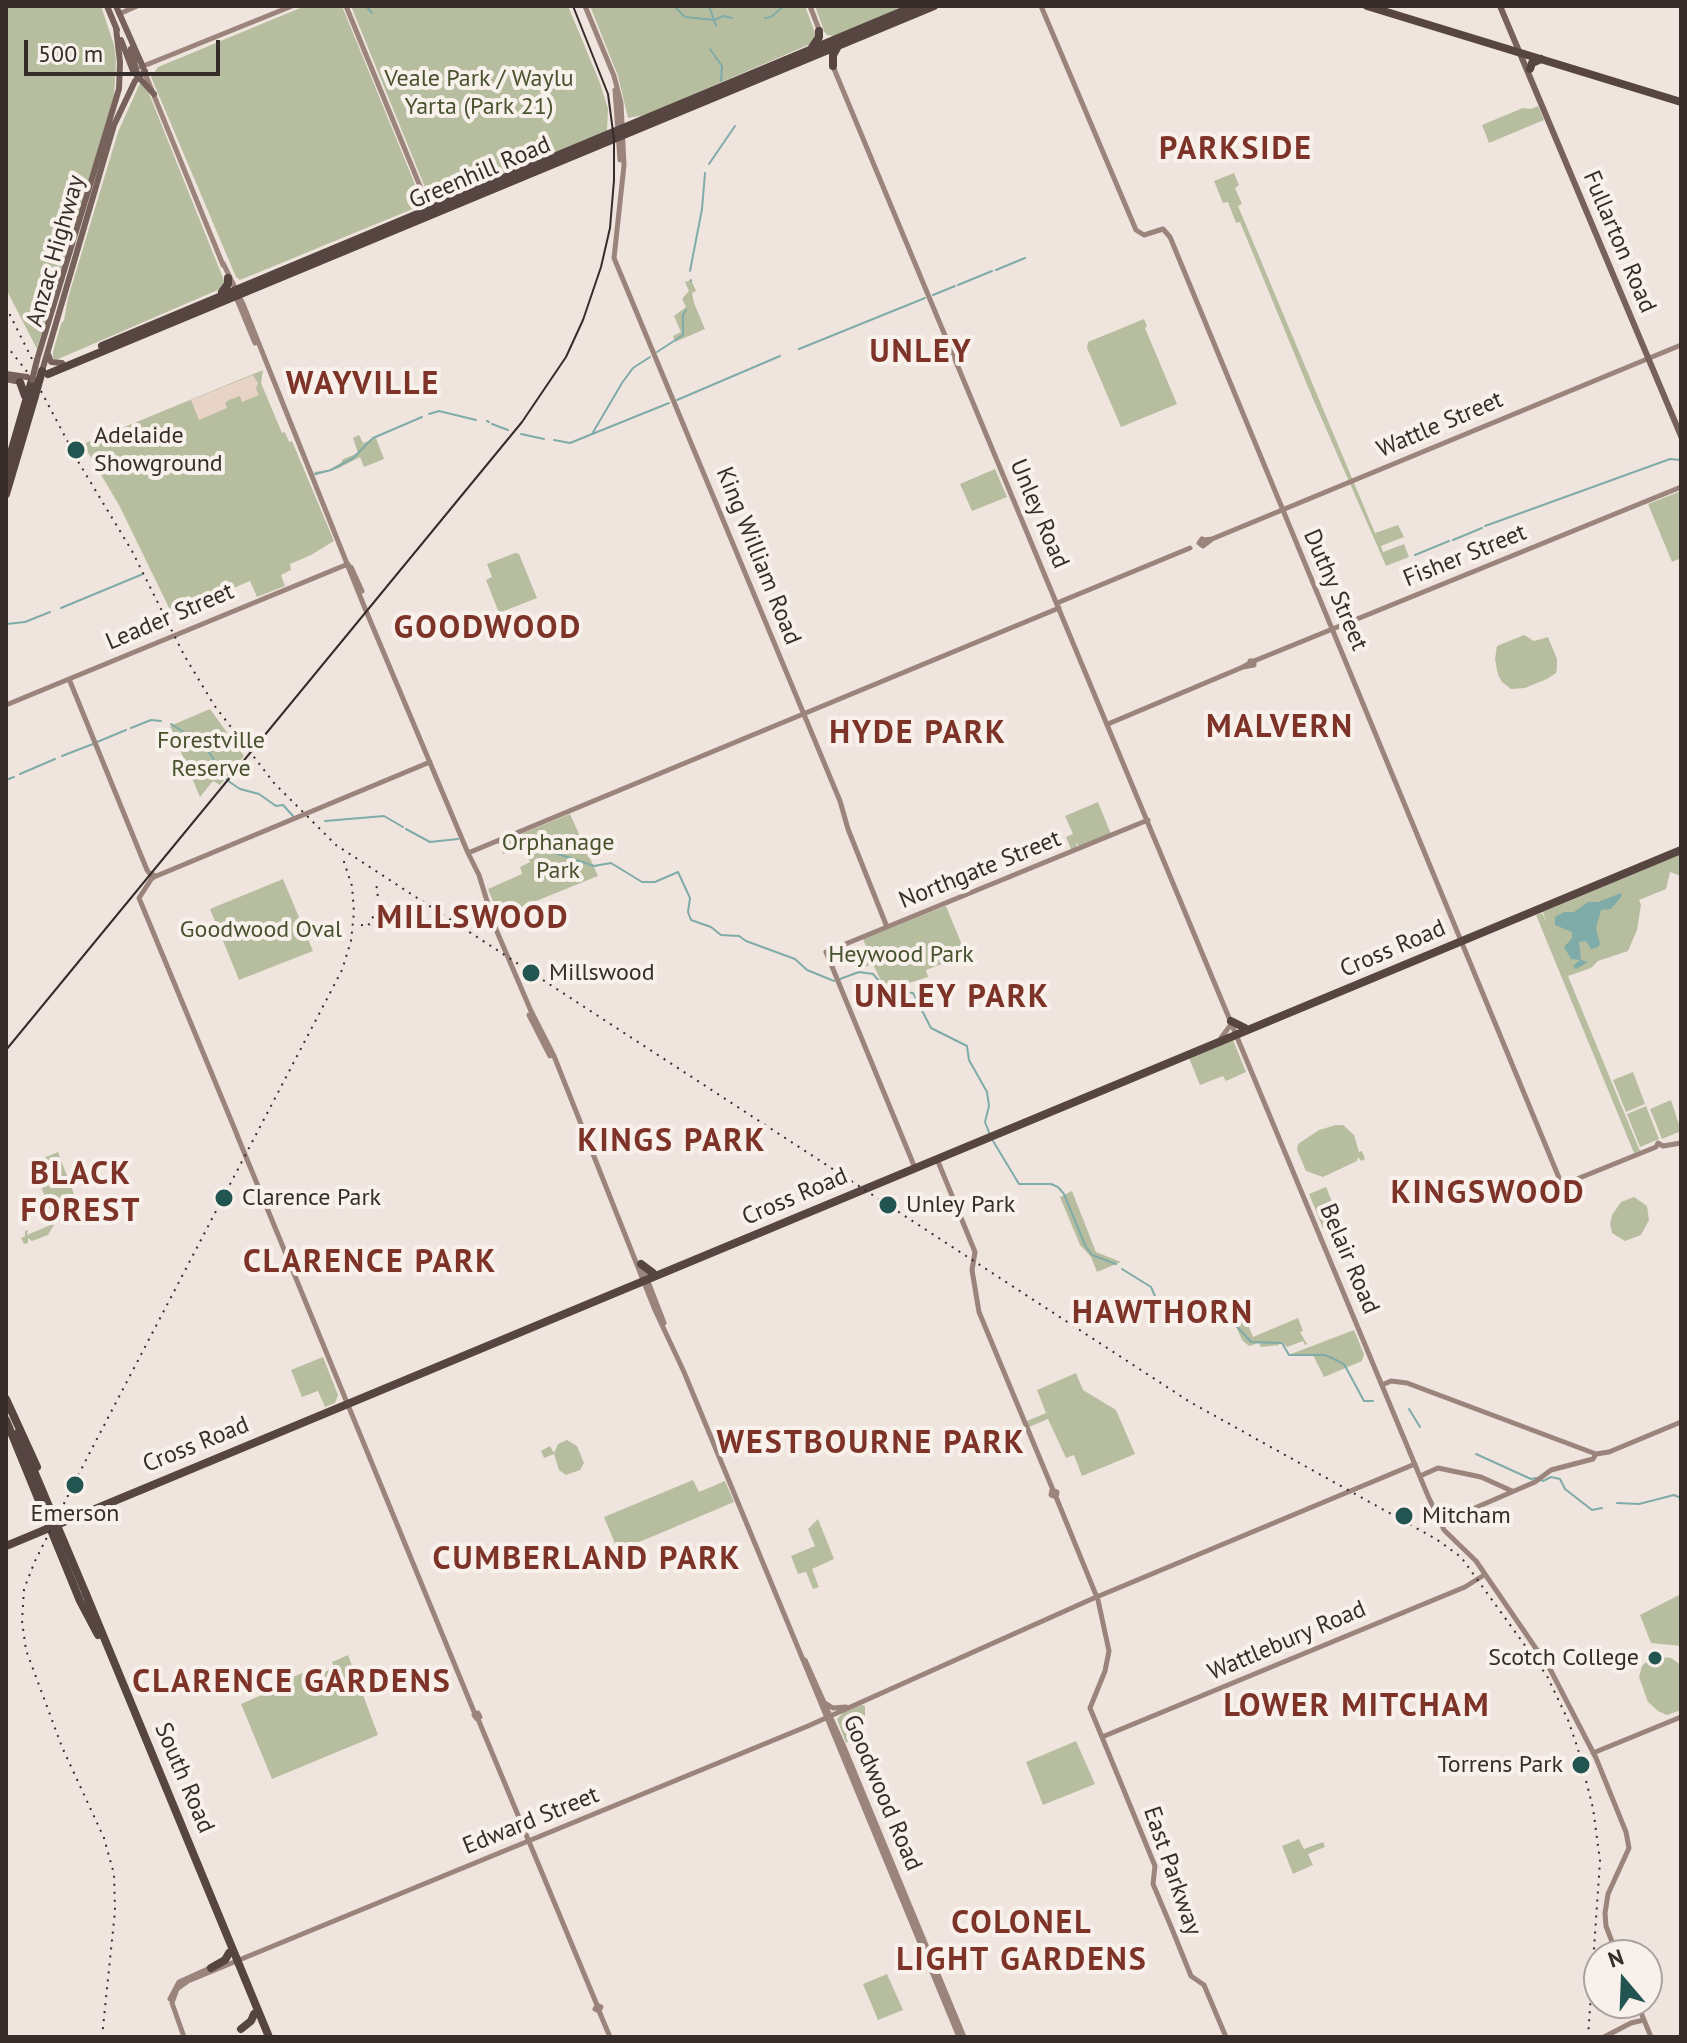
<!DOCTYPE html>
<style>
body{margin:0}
#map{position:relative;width:1687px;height:2043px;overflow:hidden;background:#f0e5de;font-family:"PT Sans",sans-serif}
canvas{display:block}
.frame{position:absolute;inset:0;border:8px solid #362c29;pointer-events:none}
.north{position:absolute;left:1583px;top:1939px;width:80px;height:80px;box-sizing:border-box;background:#f8f0ea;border:2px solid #aaa29d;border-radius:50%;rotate:341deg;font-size:22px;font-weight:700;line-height:32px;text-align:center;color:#362c29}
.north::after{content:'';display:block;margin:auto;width:28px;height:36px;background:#225451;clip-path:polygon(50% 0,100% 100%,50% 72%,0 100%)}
.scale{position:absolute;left:24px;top:40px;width:196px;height:36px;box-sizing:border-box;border:4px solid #362c29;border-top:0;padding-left:10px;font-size:24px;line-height:28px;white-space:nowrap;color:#362c29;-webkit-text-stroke:6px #f8f0ea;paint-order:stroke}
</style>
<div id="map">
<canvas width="1687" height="2043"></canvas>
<div class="frame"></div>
<div class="north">N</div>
<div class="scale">500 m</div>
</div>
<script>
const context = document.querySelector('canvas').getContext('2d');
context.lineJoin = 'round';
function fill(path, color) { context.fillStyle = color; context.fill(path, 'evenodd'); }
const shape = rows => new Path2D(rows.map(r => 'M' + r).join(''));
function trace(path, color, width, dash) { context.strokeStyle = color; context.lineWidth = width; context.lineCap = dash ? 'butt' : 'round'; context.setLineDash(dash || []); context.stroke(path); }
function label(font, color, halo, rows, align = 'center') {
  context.font = font + ' "PT Sans",sans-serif'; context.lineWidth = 8; context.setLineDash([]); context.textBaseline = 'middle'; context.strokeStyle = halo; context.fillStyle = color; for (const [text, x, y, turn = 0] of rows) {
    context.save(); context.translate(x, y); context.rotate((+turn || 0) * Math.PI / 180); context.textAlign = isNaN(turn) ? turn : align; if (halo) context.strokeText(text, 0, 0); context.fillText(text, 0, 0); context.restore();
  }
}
fill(shape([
 [6,6,101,6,114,45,116,60,114,98,37,349,6,289],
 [305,6,342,6,421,199,420,206,240,280,236,277,151,77,158,67],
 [351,6,568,6,600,83,608,109,607,131,437,202,431,202],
 [590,6,805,6,817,38,815,42,645,115,628,118,618,76],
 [815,6,906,6,835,36,827,35,824,31],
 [140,83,148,91,225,283,220,289,56,360,53,358,53,352,61,324,64,320,68,298,118,132],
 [1538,106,1544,120,1489,143,1482,125,1523,108,1531,109],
 [1234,173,1239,185,1235,188,1242,204,1238,206,1375,533,1398,525,1404,537,1381,546,1383,552,1404,544,1409,557,1386,566,1313,399,1240,222,1236,223,1228,202,1223,203,1214,181],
 [691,280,696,291,692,293,694,303,705,329,675,342,673,336,681,332,674,316,686,307,682,299,689,291,685,282],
 [1144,319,1147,326,1145,328,1177,404,1121,427,1087,348,1088,342],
 [263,370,261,383,282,433,285,432,289,442,292,441,334,541,311,555,290,564,291,570,281,575,285,586,257,597,250,581,172,614,120,507,83,444],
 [359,435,363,443,376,438,384,459,364,467,360,457,339,468,316,475,314,472,329,470,341,463,343,459,358,453,353,438],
 [995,469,1007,497,972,511,960,484],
 [1681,491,1681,558,1672,562,1648,504],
 [515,553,519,554,537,598,499,613,486,580,492,577,487,564],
 [1524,635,1534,641,1548,637,1557,659,1557,668,1556,673,1547,679,1525,688,1511,689,1502,682,1498,675,1495,659,1497,646],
 [210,709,244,756,220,785,213,781,200,797,170,726],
 [1098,802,1111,834,1079,847,1076,842,1077,847,1071,849,1066,837,1073,834,1065,816],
 [570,814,598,876,499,916,488,889,522,874,520,867,530,862,523,846,503,854,502,848,504,844,496,844],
 [1681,854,1681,876,1670,872,1666,889,1639,900,1641,905,1637,930,1628,951,1598,961,1591,968,1568,976,1640,1151,1634,1153,1536,915,1542,913,1546,921,1543,912],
 [283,879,313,951,239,980,210,909],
 [946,906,967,957,963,956,926,970,928,977,888,990,882,983,873,964,857,970,853,960,858,958,860,963,871,958,863,939],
 [1233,1040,1246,1072,1226,1081,1223,1076,1200,1085,1189,1058],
 [1633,1072,1645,1104,1626,1112,1613,1080],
 [1671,1100,1681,1131,1662,1139,1650,1109],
 [1646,1106,1659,1139,1640,1147,1627,1114],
 [1336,1125,1343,1125,1354,1135,1359,1152,1362,1151,1365,1159,1361,1161,1358,1157,1357,1161,1323,1177,1306,1171,1297,1150,1298,1144,1319,1130],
 [58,1152,81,1213,55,1223,48,1235,32,1241,28,1238,28,1243,24,1244,21,1238,25,1236,25,1231,28,1230,27,1235,55,1223,32,1163],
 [1326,1187,1340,1221,1323,1228,1309,1194],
 [1072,1191,1096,1252,1121,1262,1097,1272,1091,1257,1080,1245,1060,1197],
 [1634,1197,1647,1206,1649,1220,1641,1235,1625,1241,1612,1233,1610,1224,1612,1215,1621,1202],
 [1298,1318,1303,1331,1300,1332,1307,1344,1305,1345,1303,1341,1287,1347,1282,1342,1278,1342,1279,1345,1261,1347,1259,1343,1249,1346,1242,1340,1235,1324,1246,1320,1253,1337],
 [1354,1330,1364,1354,1362,1361,1324,1377,1313,1355,1291,1354],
 [323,1357,338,1395,335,1403,325,1407,318,1391,302,1397,291,1370],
 [1076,1373,1083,1390,1116,1410,1135,1454,1082,1476,1074,1455,1066,1458,1048,1419,1029,1427,1027,1421,1046,1413,1037,1390],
 [567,1440,577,1446,584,1463,580,1470,566,1475,559,1470,554,1454,544,1458,541,1451,550,1446,554,1453,558,1444],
 [693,1480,699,1492,725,1481,734,1502,618,1551,604,1517],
 [818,1519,834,1559,812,1569,819,1587,813,1589,806,1572,798,1574,791,1556,815,1546,808,1529],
 [1681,1594,1681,1646,1651,1643,1640,1615],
 [348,1655,378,1735,272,1779,241,1704,285,1685,284,1681,314,1668,317,1675,334,1668,332,1662],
 [1662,1657,1671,1658,1681,1665,1681,1710,1667,1715,1658,1711,1648,1702,1639,1677,1642,1666,1651,1658],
 [862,1705,865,1706,865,1715,863,1726,856,1736,846,1743,837,1719,845,1711],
 [1076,1741,1095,1784,1043,1805,1026,1762],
 [1299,1839,1304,1849,1323,1842,1325,1847,1308,1854,1313,1865,1293,1874,1282,1846],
 [887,1974,903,2010,878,2020,863,1984]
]), '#b7be9f');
fill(shape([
 [253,375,258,383,256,389,259,395,242,402,240,396,229,400,225,403,227,408,199,420,191,400]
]), '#e7d4c6');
fill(shape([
 [1621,893,1622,896,1611,909,1601,910,1596,928,1600,944,1598,947,1591,949,1586,941,1579,942,1581,960,1588,962,1576,969,1573,966,1580,960,1571,959,1564,947,1572,938,1572,932,1555,925,1555,917,1564,912,1574,912,1588,902,1598,902]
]), '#7faba8');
trace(shape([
 [366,6,372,13],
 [674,6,685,17,714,20,724,16,732,18],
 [709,6,716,26],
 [765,18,771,17,784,6],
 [710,49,722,66,721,81],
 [709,164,735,126],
 [996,270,1025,258],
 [690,271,702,209,705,173],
 [691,280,691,281],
 [958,285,992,271],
 [933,295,955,286],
 [799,349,925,298],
 [657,352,683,335,683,315,686,310],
 [677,400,780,356],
 [429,414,439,411,476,420],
 [487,421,489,422],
 [492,424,508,430],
 [521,434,544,439],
 [592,434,622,383,633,368,650,357],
 [554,440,570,443,669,403],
 [315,474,331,470,353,458,373,438,422,417],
 [1485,526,1670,459,1681,460],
 [1453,540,1482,528],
 [1415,555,1449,541],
 [61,608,143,574],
 [6,624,25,622,50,612],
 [171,724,200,742,211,755,223,776,231,783,240,789,259,794,276,806,283,805,293,816],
 [131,728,151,720,161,721],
 [97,742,126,730],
 [62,756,93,744],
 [20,774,55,759],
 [6,780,14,777],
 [325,821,384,816,403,827],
 [406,829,430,842,458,839],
 [522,837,543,849,594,866,611,863,642,882,655,882,678,872,690,898,688,912,691,920,711,927,721,935,739,936,746,941,795,959,807,970,834,981],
 [840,979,859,972,873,974,888,991,913,993,931,1028,967,1046,969,1060,987,1092,989,1106,985,1122,990,1135],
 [993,1141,1019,1184,1051,1184,1058,1187,1064,1194,1085,1245,1092,1255,1116,1264],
 [1122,1269,1151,1287,1158,1303,1179,1320],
 [1188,1321,1230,1319,1251,1342,1282,1343,1289,1355,1325,1355,1332,1358,1344,1364,1364,1401,1373,1401],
 [1409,1409,1420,1427],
 [1476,1454,1531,1479,1536,1478],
 [1539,1479,1543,1481,1551,1477,1560,1479,1565,1489,1592,1510,1602,1508],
 [1617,1503,1639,1504,1674,1495,1681,1498]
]), '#7faba8', 2);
trace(shape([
 [346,6,429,208],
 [585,6,614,76,621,103,624,165,614,258,840,801,848,829,887,927],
 [810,6,820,32],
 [1041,6,1136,230,1144,235,1163,229,1170,237,1562,1185,1656,1147,1658,1143,1663,1146],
 [119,14,137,6],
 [832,64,1428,1496,1444,1530,1476,1561,1550,1669,1596,1758,1626,1832,1629,1848,1608,1894,1605,1913,1606,1926,1617,1955],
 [141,67,292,6],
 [144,71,223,265],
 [615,90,620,160],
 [223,263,243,304,364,606,468,853],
 [236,297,255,343],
 [1202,539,1204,540,1212,539,1203,546,1199,543,1202,539],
 [1212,539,1681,345],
 [351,567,362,591],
 [1057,603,1190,548],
 [1254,661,1681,487],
 [1250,663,1243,667,1254,665,1254,661,1250,661,1251,665],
 [69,679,147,870,153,878],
 [6,705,348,564],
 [1108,724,1243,667],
 [468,853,479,875,495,927,531,1011,554,1056,655,1310,684,1372,959,2037],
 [468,853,1059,608],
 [154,875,139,898,238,1137],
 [154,877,430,762],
 [529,1015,550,1056],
 [1221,1038,1232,1023],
 [237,1135,475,1714],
 [1663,1146,1681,1143],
 [937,1159,975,1252,972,1270,979,1312,1053,1490],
 [915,1168,826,952,1148,820],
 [642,1266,664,1323],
 [1382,1385,1391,1381,1407,1383,1596,1454],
 [1420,1476,1438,1468,1481,1477,1512,1491],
 [1052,1490,1057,1492,1056,1497,1051,1495,1052,1490],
 [1056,1497,1096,1595],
 [1440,1523,1535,1482,1551,1470,1593,1459,1596,1454,1609,1452,1681,1422],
 [1099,1596,1415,1464],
 [1098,1600,1109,1651,1105,1671,1090,1708,1155,1866,1153,1884,1172,1929,1191,1976,1204,1985,1226,2037],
 [805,1660,844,1747,964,2037],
 [825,1703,833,1708,846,1707],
 [478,1713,480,1717,477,1719,474,1715,478,1713],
 [478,1719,597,2005],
 [1102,1737,1465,1587,1484,1575],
 [1593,1753,1681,1717],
 [170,1999,179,1982,210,1968],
 [1637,2003,1651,2037],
 [599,2011,601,2007,597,2005,595,2009,599,2011,610,2037],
 [184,2037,172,2003,177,1989,188,1981,808,1726,1094,1598],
 [1604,2037,1631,2023,1644,2020]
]), '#9b847c', 5);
trace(shape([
 [107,6,117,30],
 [116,6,143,67],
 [1500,6,1681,436],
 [121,40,133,71,154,94],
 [131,49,138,77],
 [48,354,51,362,62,363],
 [37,360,119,89,120,62,116,28],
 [42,371,114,125,135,81,145,71],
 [6,374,27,377],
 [6,379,20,382]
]), '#76615b', 6);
trace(shape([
 [1367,6,1681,102],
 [811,49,819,37,819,31],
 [833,66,833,55,837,48],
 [1530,69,1532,63,1541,59],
 [222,292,228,284,228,278],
 [102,346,915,6],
 [48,374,934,6],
 [20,382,25,396],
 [6,470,32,380],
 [6,494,35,396],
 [1231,1021,1245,1028],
 [641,1264,653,1273],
 [6,1399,37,1467],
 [6,1420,80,1601,98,1635],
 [6,1546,1681,850],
 [86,1594,269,2037],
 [211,1968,225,1960,229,1953],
 [241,2029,251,2021,254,2014]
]), '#564541', 8);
trace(shape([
 [6,1050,522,422,566,357,583,320,601,267,610,228,614,180,614,139,608,94,573,6]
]), '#362c29', 2);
trace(shape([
 [6,307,33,361],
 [6,345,28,373],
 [41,391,79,463,132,551,184,655,214,705,274,783,336,845,1190,1402,1436,1539,1461,1557,1547,1676,1568,1720,1578,1749,1593,1808,1600,1861,1588,2037],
 [361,925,368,926,379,906,376,882],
 [102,2037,115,1911,114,1874,104,1838,62,1747,26,1650,22,1621,24,1589,35,1561,87,1458,342,970,351,941,354,912,352,886,342,856]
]), '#362c29', 2, [2, 6]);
trace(shape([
 [32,380,37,360]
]), '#76615b', 6);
trace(shape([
 [35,396,42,371],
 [18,1433,86,1594]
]), '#564541', 8);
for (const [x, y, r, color] of [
 [76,450,10,"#225451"],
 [531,973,10,"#225451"],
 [224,1198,10,"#225451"],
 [888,1205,10,"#225451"],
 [75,1485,10,"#225451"],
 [1404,1516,10,"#225451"],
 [1655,1658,8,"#225451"],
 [1581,1765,10,"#225451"]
]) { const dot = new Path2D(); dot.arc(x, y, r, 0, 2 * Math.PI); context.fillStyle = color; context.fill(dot); trace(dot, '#f8f0ea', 3); }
label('24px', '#49522f', '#f8f0ea', [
 ["Veale Park / Waylu",479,79],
 ["Yarta (Park 21)",479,107],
 ["Forestville",211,741],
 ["Reserve",211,769],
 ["Orphanage",558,843],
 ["Park",558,871],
 ["Goodwood Oval",261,930],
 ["Heywood Park",901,955]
]);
label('24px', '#362c29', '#f8f0ea', [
 ["Greenhill Road",480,173,-23],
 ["Fullarton Road",1619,242,67],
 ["Anzac Highway",56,251,-74],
 ["Wattle Street",1440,425,-23],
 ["Unley Road",1039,514,67],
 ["King William Road",758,556,68],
 ["Fisher Street",1465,556,-22],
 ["Duthy Street",1335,590,67],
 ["Leader Street",170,617,-23],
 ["Northgate Street",980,870,-22],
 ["Cross Road",1393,949,-23],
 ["Cross Road",795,1197,-23],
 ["Belair Road",1349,1259,67],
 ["Cross Road",196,1445,-22],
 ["Wattlebury Road",1287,1641,-23],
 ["South Road",184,1778,67],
 ["Goodwood Road",882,1793,67],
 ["Edward Street",531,1821,-22],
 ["East Parkway",1172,1871,71]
]);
label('24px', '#362c29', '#f8f0ea', [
 ["Adelaide",94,436],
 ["Showground",94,464],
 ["Millswood",549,973],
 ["Clarence Park",242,1198],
 ["Unley Park",906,1205],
 ["Emerson",75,1514,"center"],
 ["Mitcham",1422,1516],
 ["Scotch College",1639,1658,"right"],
 ["Torrens Park",1563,1765,"right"]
], 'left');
context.letterSpacing = '2px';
label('bold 32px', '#7e3329', '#f8f0ea', [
 ["PARKSIDE",1236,150],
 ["UNLEY",921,353],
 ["WAYVILLE",363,385],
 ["GOODWOOD",488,629],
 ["MALVERN",1280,728],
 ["HYDE PARK",918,734],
 ["MILLSWOOD",473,919],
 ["UNLEY PARK",952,998],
 ["KINGS PARK",672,1142],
 ["BLACK",81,1175],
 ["FOREST",81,1212],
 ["KINGSWOOD",1488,1194],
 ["CLARENCE PARK",370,1263],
 ["HAWTHORN",1163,1314],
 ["WESTBOURNE PARK",871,1444],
 ["CUMBERLAND PARK",587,1560],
 ["CLARENCE GARDENS",292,1683],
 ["LOWER MITCHAM",1357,1707],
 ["COLONEL",1022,1924],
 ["LIGHT GARDENS",1022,1961]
]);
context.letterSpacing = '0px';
</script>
